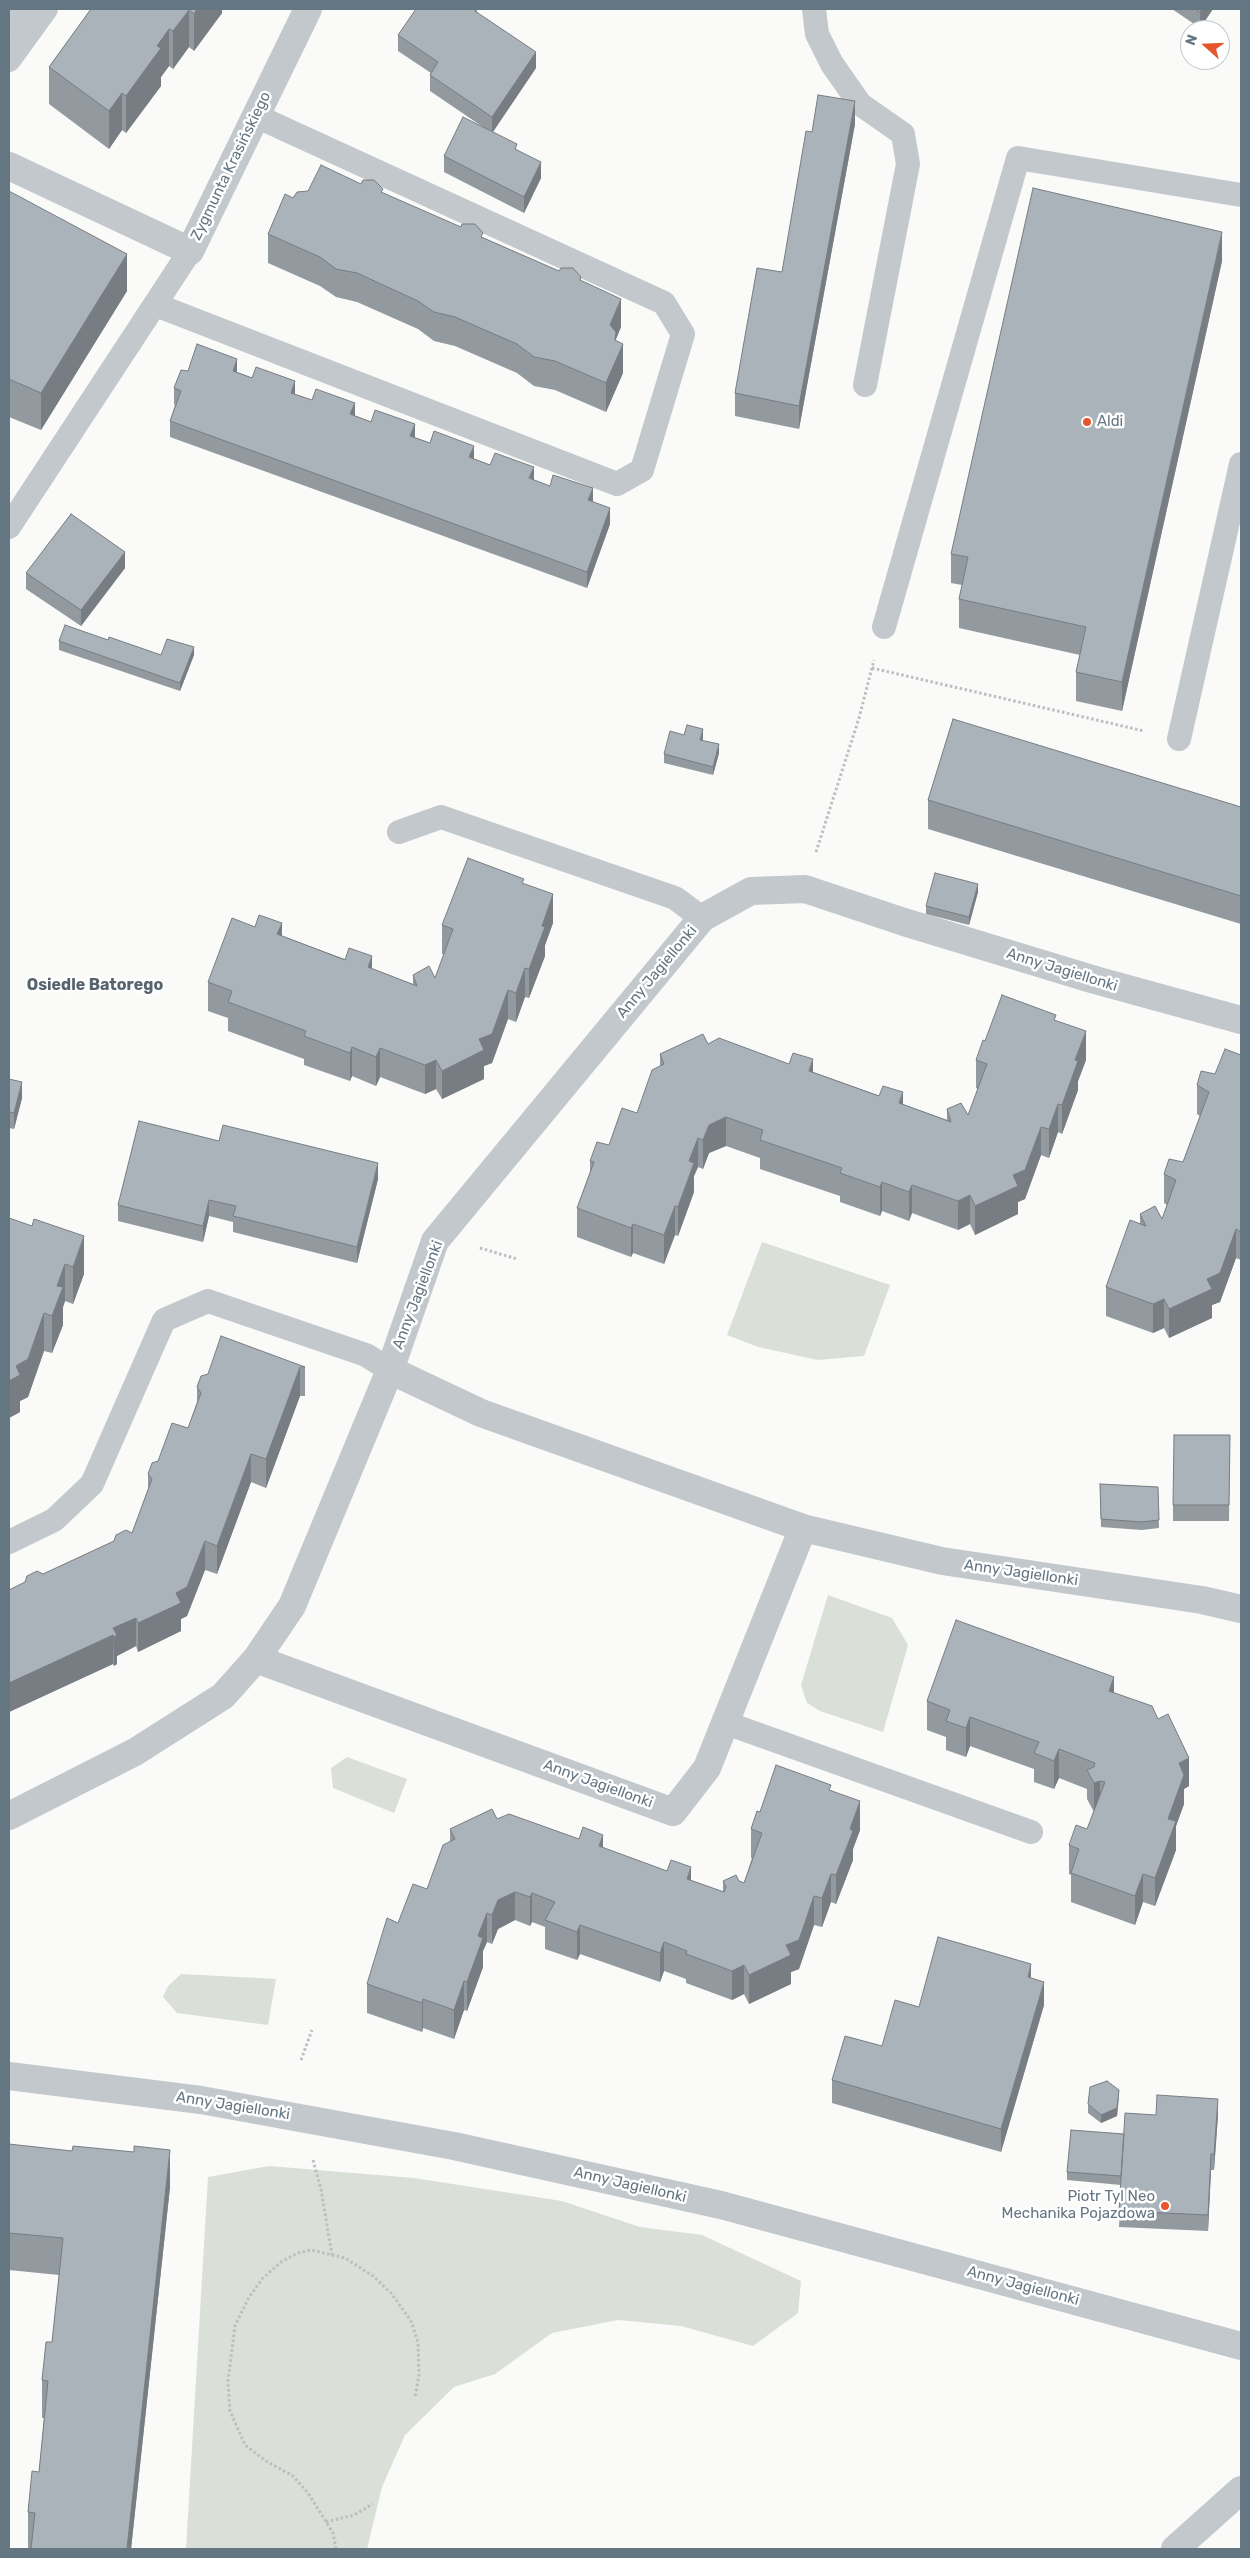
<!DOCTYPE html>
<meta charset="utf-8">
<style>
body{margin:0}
#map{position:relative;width:1250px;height:2558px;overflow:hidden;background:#fafaf8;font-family:Rubik,sans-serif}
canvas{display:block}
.frame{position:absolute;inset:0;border:10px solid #657683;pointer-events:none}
.north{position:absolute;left:1180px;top:20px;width:50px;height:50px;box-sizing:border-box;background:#fff;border:1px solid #c1c8cd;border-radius:50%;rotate:290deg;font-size:14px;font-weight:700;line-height:20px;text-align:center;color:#657683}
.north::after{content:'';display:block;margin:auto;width:18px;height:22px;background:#e4572e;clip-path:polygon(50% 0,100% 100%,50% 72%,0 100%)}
</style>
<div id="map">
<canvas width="1250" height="2558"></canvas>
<div class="frame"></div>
<div class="north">N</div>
</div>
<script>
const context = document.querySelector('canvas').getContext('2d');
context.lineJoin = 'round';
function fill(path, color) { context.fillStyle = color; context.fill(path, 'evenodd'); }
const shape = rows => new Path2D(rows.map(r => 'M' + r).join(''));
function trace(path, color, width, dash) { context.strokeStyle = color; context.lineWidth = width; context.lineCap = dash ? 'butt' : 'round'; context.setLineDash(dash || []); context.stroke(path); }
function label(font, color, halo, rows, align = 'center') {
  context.font = font + ' Rubik,sans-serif'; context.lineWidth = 5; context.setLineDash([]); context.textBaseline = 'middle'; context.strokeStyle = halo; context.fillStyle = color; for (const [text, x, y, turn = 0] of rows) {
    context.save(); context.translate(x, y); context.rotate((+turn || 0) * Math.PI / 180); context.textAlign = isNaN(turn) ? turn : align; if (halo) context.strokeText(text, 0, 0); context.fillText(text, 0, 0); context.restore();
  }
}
fill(shape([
 [762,1242,890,1285,864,1356,818,1360,758,1347,727,1335],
 [828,1595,892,1618,908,1645,883,1732,820,1711,807,1703,801,1685],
 [347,1757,407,1779,394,1813,333,1788,331,1768],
 [181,1974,276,1979,268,2025,177,2013,163,1997,168,1986],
 [269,2166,414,2178,562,2201,640,2227,702,2235,801,2281,798,2313,753,2346,681,2326,618,2320,552,2333,495,2374,454,2387,405,2435,382,2487,367,2549,186,2549,208,2177]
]), '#dadfd7');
trace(shape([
 [872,668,1144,731],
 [816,852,859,718,874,660],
 [480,1248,517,1259],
 [301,2060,312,2030],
 [313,2160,321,2189,332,2255],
 [326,2522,354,2515,373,2504],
 [336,2549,333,2533,308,2493,293,2476,266,2461,245,2445,230,2411,228,2381,235,2326,248,2299,262,2279,281,2262,298,2253,311,2250,345,2258,373,2276,391,2293,411,2321,418,2342,419,2375,415,2398]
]), '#bbbfc2', 3, [2.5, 2.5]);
trace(shape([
 [17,9,23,40],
 [814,9,817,34,832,64,860,104,903,134,908,164,865,385],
 [9,60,46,9],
 [156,305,617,484,642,470,683,334,664,303,256,116],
 [9,527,190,251],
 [884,627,1018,158,1241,195],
 [1179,739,1241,464],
 [399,832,441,817,675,898,702,918],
 [9,1542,54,1520,92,1484,164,1320,208,1301,366,1355,390,1370],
 [726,1723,1031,1832]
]), '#c3c8cc', 24);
trace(shape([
 [9,166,190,251,308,9],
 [390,1370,481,1413,803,1528,942,1561,1202,1600,1241,1609],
 [256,1659,673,1812,707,1768,803,1528],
 [9,1816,135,1752,223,1696,256,1659,292,1606,390,1370,435,1241,702,918,751,891,805,889,904,922,1095,980,1241,1020],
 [9,2076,201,2100,454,2146,721,2205,1241,2346],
 [1175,2549,1241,2490]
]), '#c3c8cc', 28);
fill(shape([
 [91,9,222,9,222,13,194,51,189,47,173,69,169,66,161,77,161,86,126,133,122,130,109,149,49,104,49,67],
 [477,9,477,12,536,68,493,132,517,150,541,178,524,213,444,172,444,156,483,127,430,91,430,75,431,73,398,51,398,35],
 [1172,9,1213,9,1200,28],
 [855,124,799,429,735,416,735,393,782,272,812,132],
 [9,191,127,291,41,430,9,417],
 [383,193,581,281,621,327,616,339,616,341,623,373,606,412,555,390,534,386,517,373,455,346,434,341,418,329,357,302,336,297,320,286,268,263,268,234],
 [1222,261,1122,711,1076,701,1076,672,1080,655,959,628,959,599,962,585,951,583,951,554],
 [237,372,295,394,593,502,610,524,587,588,170,437,170,421,175,405,174,404,174,388],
 [125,568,81,626,26,589,26,573],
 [108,640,161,655,194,655,180,691,59,650,59,641],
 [684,735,703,738,702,740,719,753,713,775,664,763,664,754],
 [928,800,1241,807,1241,924,928,829],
 [524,884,553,923,545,945,545,956,529,998,525,997,516,1022,508,1019,492,1063,484,1066,484,1079,442,1099,436,1089,425,1094,380,1077,376,1086,352,1076,350,1081,304,1065,304,1059,228,1031,228,1018,208,1011,208,982,282,936,413,984,413,975,435,978,444,954,442,954,442,925],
 [978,892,969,925,926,914,926,906],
 [1056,1021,1086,1060,1078,1081,1078,1090,1062,1134,1058,1132,1049,1158,1041,1155,1025,1199,1018,1202,1018,1214,975,1235,970,1224,958,1230,912,1213,909,1221,882,1211,880,1216,840,1202,840,1196,760,1169,760,1158,726,1146,709,1153,703,1169,698,1167,694,1176,694,1192,678,1236,675,1235,664,1264,633,1253,631,1257,577,1237,577,1208,590,1172,590,1161,609,1145,637,1113,660,1066,660,1054,708,1044,813,1072,947,1120,947,1109,968,1115,978,1089,976,1088,976,1060,985,1041],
 [1241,1055,1241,1260,1236,1258,1220,1302,1212,1305,1212,1318,1169,1338,1164,1328,1153,1333,1106,1316,1106,1287,1140,1224,1140,1214,1162,1219,1167,1205,1164,1203,1164,1174,1183,1162,1200,1116,1197,1114,1197,1085,1215,1074],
 [9,1079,22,1098,14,1129,9,1128],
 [378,1179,357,1263,233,1232,233,1222,209,1216,203,1242,118,1221,118,1205],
 [9,1218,84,1274,73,1304,65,1301,63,1307,63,1325,52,1353,44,1351,28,1397,20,1401,20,1412,9,1418],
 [305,1367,305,1396,300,1396,266,1488,251,1482,217,1574,205,1570,187,1616,181,1619,181,1631,138,1652,136,1646,117,1656,117,1664,114,1666,113,1664,9,1712,9,1590,132,1533,148,1489,148,1474,158,1461,188,1428,197,1402,197,1387,201,1376],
 [1230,1451,1229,1521,1173,1521,1173,1505],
 [1100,1484,1158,1487,1159,1528,1142,1530,1101,1527],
 [1114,1693,1189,1786,1184,1789,1184,1804,1176,1826,1176,1850,1155,1906,1143,1902,1135,1925,1071,1902,1071,1875,1069,1874,1069,1845,1087,1829,1094,1812,1087,1799,1087,1789,1059,1778,1054,1789,1034,1782,1034,1769,970,1746,966,1757,946,1750,946,1737,927,1730,927,1701],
 [831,1790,860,1830,853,1849,853,1860,836,1904,831,1902,822,1927,814,1925,799,1969,791,1972,791,1984,749,2004,744,1994,732,2000,686,1983,686,1979,664,1971,660,1982,580,1954,577,1960,545,1949,545,1927,532,1922,530,1926,515,1920,498,1929,492,1944,487,1942,483,1951,483,1967,467,2011,464,2010,454,2039,423,2028,422,2032,367,2013,367,1984,398,1923,427,1889,450,1841,450,1829,497,1819,603,1848,723,1892,723,1881,739,1881,744,1883,752,1858,751,1858,751,1829,760,1812],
 [1031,1978,1044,2005,1001,2152,832,2103,832,2080,882,2046,919,2007],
 [1119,2098,1117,2116,1101,2123,1088,2113,1088,2104],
 [1156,2115,1218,2115,1214,2170,1211,2170,1208,2231,1119,2227,1121,2185,1067,2180,1067,2172,1124,2134],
 [9,2144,170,2187,131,2549,28,2549,28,2512,39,2472,44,2418,42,2418,42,2380,52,2342,59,2275,9,2270]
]), '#929a9f');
fill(shape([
 [197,9,222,9,222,13,194,51,194,14],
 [1202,9,1213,9,1200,28,1200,12],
 [189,10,189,47,173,69,173,31],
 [169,29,169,66,161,77,161,86,126,133,126,96,157,46],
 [536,52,536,68,492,133,492,117],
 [122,93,122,130,109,149,109,111],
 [855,101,855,124,799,429,799,406],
 [541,162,541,178,524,213,524,197],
 [1222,232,1222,261,1122,711,1122,682],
 [127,254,127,291,41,430,41,393],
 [621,299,621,327,616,339,616,360,623,344,623,373,606,412,606,383,610,325],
 [237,359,237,375,233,371],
 [295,381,295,397,291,393],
 [355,403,355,419,350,414],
 [415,424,415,440,410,436],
 [474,446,474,462,469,457],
 [534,467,534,483,529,478],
 [593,488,593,504,588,500],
 [610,508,610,524,587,588,587,572],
 [125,552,125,568,81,626,81,610],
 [194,647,194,655,180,691,180,683],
 [703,729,703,738,700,748,700,740],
 [719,744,719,753,713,775,713,767],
 [978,884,978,892,969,925,969,917],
 [553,894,553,923,545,945,545,956,529,998,529,969,542,926],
 [282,923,282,951,277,934],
 [372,956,372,984,368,967],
 [525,968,525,997,516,1022,516,993],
 [508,990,508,1019,492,1063,484,1066,484,1079,442,1099,442,1071,479,1039],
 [1086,1031,1086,1060,1078,1081,1078,1090,1062,1134,1062,1105,1075,1060],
 [352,1047,352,1076,350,1081,350,1053],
 [380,1048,380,1077,376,1086,376,1057],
 [813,1059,813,1088,809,1071],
 [436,1060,436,1089,425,1094,425,1065],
 [22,1082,22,1098,14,1129,14,1113],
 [903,1092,903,1121,899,1103],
 [1058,1104,1058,1132,1049,1158,1049,1129],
 [726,1117,726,1146,709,1153,703,1169,703,1140,709,1125],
 [1041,1127,1041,1155,1025,1199,1018,1202,1018,1214,975,1235,975,1206],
 [698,1138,698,1167,694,1176,694,1192,678,1236,678,1207,689,1161],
 [378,1163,378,1179,357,1263,357,1247],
 [882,1182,882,1211,880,1216,880,1187],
 [912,1185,912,1213,909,1221,909,1192],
 [970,1195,970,1224,958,1230,958,1201],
 [209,1200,209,1216,203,1242,203,1226],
 [675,1206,675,1235,664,1264,664,1235],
 [633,1224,633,1253,631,1257,631,1228],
 [1236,1229,1236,1258,1220,1302,1212,1305,1212,1318,1169,1338,1169,1309,1207,1279],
 [84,1236,84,1274,73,1304,73,1267],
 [65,1264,65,1301,63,1307,63,1325,52,1353,52,1316,57,1286],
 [1164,1299,1164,1328,1153,1333,1153,1304],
 [44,1313,44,1351,28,1397,20,1401,20,1412,9,1418,9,1381],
 [300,1367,300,1396,266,1488,266,1459],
 [251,1454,251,1482,217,1574,217,1546],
 [205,1541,205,1570,187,1616,181,1619,181,1631,138,1652,138,1623],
 [136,1618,136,1646,117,1656,117,1664,114,1666,113,1628],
 [113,1635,113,1664,9,1712,9,1683],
 [1114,1677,1114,1706,1109,1691],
 [970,1717,970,1746,966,1757,966,1728],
 [1059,1749,1059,1778,1054,1789,1054,1761],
 [1189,1758,1189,1786,1184,1789,1184,1804,1176,1826,1176,1850,1155,1906,1155,1878,1179,1763],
 [1100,1781,1100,1810,1094,1812,1094,1783],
 [860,1801,860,1830,853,1849,853,1860,836,1904,836,1875,850,1829],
 [603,1835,603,1864,599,1846],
 [691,1867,691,1896,687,1879],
 [831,1874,831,1902,822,1927,822,1898],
 [1143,1874,1143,1902,1135,1925,1135,1896],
 [515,1892,515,1920,498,1929,492,1944,492,1915,498,1900],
 [532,1893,532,1922,530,1926,530,1897],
 [814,1896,814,1925,799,1969,791,1972,791,1984,749,2004,749,1975,786,1945],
 [487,1913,487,1942,483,1951,483,1967,467,2011,467,1982,478,1936],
 [580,1925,580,1954,577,1960,577,1932],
 [664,1942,664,1971,660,1982,660,1953],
 [1031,1964,1031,1987,1028,1977],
 [744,1965,744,1994,732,2000,732,1971],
 [464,1981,464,2010,454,2039,454,2010],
 [1044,1982,1044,2005,1001,2152,1001,2129],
 [423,1999,423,2028,422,2032,422,2003],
 [1119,2090,1117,2116,1101,2123,1101,2115],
 [1218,2099,1218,2115,1214,2170,1214,2154],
 [170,2150,170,2187,131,2549,127,2549],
 [1211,2154,1211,2170,1208,2231,1208,2215]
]), '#777d82');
const building = shape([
 [91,9,197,9,194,14,189,10,173,31,169,29,157,46,161,48,126,96,122,93,109,111,49,67,91,9],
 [416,9,476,9,475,11,536,52,492,117,430,75,438,62,398,35,416,9],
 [1195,9,1202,9,1200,12,1195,9],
 [818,95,855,101,799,406,735,393,757,268,782,272,806,131,812,132,818,95],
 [463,117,517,144,515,149,541,162,524,197,444,156,463,117],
 [321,165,361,184,363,180,374,180,383,189,381,192,461,227,462,224,475,224,483,233,481,237,559,271,561,268,573,268,581,277,580,280,621,299,610,325,616,332,615,340,623,344,606,383,555,361,534,357,517,344,455,317,434,312,418,301,357,273,336,269,320,257,268,234,285,194,293,198,297,192,308,191,321,165],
 [1033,188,1222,232,1122,682,1076,672,1086,627,959,599,968,557,951,554,1033,188],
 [9,191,127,254,41,393,9,379,9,191],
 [197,344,237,359,233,371,252,378,256,367,295,381,291,393,312,400,316,389,355,403,350,414,371,422,375,410,415,424,410,436,430,443,434,431,474,446,469,457,490,465,495,453,534,467,529,478,550,486,553,475,593,488,588,500,610,508,587,572,170,421,181,391,174,388,181,370,188,371,197,344],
 [71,514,125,552,81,610,26,573,71,514],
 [65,625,108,640,109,637,161,655,167,639,194,647,180,683,59,641,65,625],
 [953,719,1241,807,1241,896,928,800,953,719],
 [687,725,703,729,700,740,719,744,713,767,664,754,670,731,684,735,687,725],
 [468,858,524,879,522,883,553,894,542,926,545,927,529,969,525,968,516,993,508,990,492,1034,479,1039,484,1050,442,1071,436,1060,425,1065,380,1048,376,1057,352,1047,350,1053,304,1036,306,1031,228,1002,232,991,208,982,232,918,255,927,259,915,282,923,277,934,345,960,349,948,372,956,368,967,417,986,413,975,429,966,435,978,453,929,442,925,468,858],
 [935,873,978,884,969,917,926,906,935,873],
 [1002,995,1056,1015,1054,1020,1086,1031,1075,1060,1078,1061,1062,1105,1058,1104,1049,1129,1041,1127,1025,1170,1013,1175,1018,1186,975,1206,970,1195,958,1201,912,1185,909,1192,882,1182,880,1187,840,1173,842,1168,760,1140,763,1130,726,1117,709,1125,703,1140,698,1138,689,1161,694,1163,678,1207,675,1206,664,1235,633,1224,631,1228,577,1208,594,1162,590,1161,597,1142,609,1145,622,1108,637,1113,652,1070,664,1064,660,1054,703,1034,708,1044,719,1038,789,1064,793,1053,813,1059,809,1071,879,1096,883,1086,896,1090,903,1092,899,1103,951,1122,947,1109,961,1103,968,1115,987,1064,976,1060,983,1040,985,1041,1002,995],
 [1225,1049,1241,1055,1241,1232,1236,1229,1220,1273,1207,1279,1212,1289,1169,1309,1164,1299,1153,1304,1106,1287,1130,1220,1146,1226,1140,1214,1155,1206,1162,1219,1176,1180,1164,1174,1169,1159,1183,1162,1209,1092,1197,1085,1201,1071,1215,1074,1225,1049],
 [9,1079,22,1082,14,1113,9,1112,9,1079],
 [139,1121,219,1141,223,1125,378,1163,357,1247,233,1216,236,1206,209,1200,203,1226,118,1205,139,1121],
 [9,1218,32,1226,34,1219,84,1236,73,1267,65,1264,57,1286,63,1287,52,1316,44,1313,28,1359,16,1366,20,1375,9,1381,9,1218],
 [221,1336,305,1367,300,1367,266,1459,251,1454,217,1546,205,1541,187,1587,176,1593,181,1603,138,1623,136,1618,113,1628,117,1635,114,1637,113,1635,9,1683,9,1590,25,1582,27,1576,37,1571,43,1574,114,1541,116,1535,126,1530,132,1533,152,1479,148,1474,152,1463,158,1461,172,1423,188,1428,201,1393,197,1387,201,1376,208,1374,221,1336],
 [1174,1435,1230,1435,1229,1505,1173,1505,1174,1435],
 [1100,1484,1158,1487,1159,1520,1142,1522,1101,1519,1100,1484],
 [956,1620,1114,1677,1109,1691,1152,1706,1158,1719,1168,1714,1189,1758,1179,1763,1184,1775,1168,1819,1176,1821,1155,1878,1143,1874,1135,1896,1071,1873,1079,1849,1069,1845,1076,1825,1087,1829,1105,1782,1100,1781,1094,1783,1087,1770,1094,1767,1095,1763,1059,1749,1054,1761,1034,1753,1039,1742,970,1717,966,1728,946,1721,950,1710,927,1701,956,1620],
 [776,1765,831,1785,829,1790,860,1801,850,1829,853,1831,836,1875,831,1874,822,1898,814,1896,799,1940,786,1945,791,1955,749,1975,744,1965,732,1971,686,1954,687,1951,664,1942,660,1953,580,1925,577,1932,545,1920,555,1902,532,1893,530,1897,515,1892,498,1900,492,1915,487,1913,478,1936,483,1938,467,1982,464,1981,454,2010,423,1999,422,2003,367,1984,387,1918,398,1923,413,1884,427,1889,443,1845,455,1839,450,1829,492,1809,497,1819,509,1814,579,1839,583,1827,603,1835,599,1846,667,1871,671,1860,691,1867,687,1879,724,1892,726,1887,723,1881,736,1875,739,1881,744,1883,762,1833,751,1829,757,1811,760,1812,776,1765],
 [938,1937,1031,1964,1028,1977,1044,1982,1001,2129,832,2080,845,2036,882,2046,895,2000,919,2007,938,1937],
 [1107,2081,1119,2090,1117,2108,1101,2115,1088,2104,1090,2087,1107,2081],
 [1157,2095,1218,2099,1214,2154,1211,2154,1208,2215,1119,2211,1125,2113,1156,2115,1157,2095],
 [1071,2130,1124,2134,1121,2176,1067,2172,1071,2130],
 [9,2144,72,2151,73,2146,134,2152,134,2146,170,2150,127,2549,31,2549,35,2513,28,2512,32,2471,39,2472,48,2381,42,2380,46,2342,52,2342,63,2238,9,2233,9,2144]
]);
fill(building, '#aab3b9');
trace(building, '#777d82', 1);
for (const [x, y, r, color] of [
 [1087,422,5,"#e4572e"],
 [1165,2206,5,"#e4572e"]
]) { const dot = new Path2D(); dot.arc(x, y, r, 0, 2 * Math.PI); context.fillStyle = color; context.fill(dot); trace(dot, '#fff', 2); }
label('15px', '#657683', '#fff', [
 ["Zygmunta Krasińskiego",231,166,-64],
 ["Anny Jagiellonki",1062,970,17],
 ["Anny Jagiellonki",657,972,-50],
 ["Anny Jagiellonki",418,1295,-69],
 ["Anny Jagiellonki",1021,1573,8],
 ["Anny Jagiellonki",598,1784,20],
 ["Anny Jagiellonki",233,2106,9],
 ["Anny Jagiellonki",630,2185,13],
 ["Anny Jagiellonki",1023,2286,15]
]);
label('15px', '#657683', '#fff', [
 ["Aldi",1097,422],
 ["Piotr Tyl Neo",1155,2197,"right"],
 ["Mechanika Pojazdowa",1155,2214,"right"]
], 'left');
label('bold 16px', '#57646e', '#fff', [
 ["Osiedle Batorego",95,985]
]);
</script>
